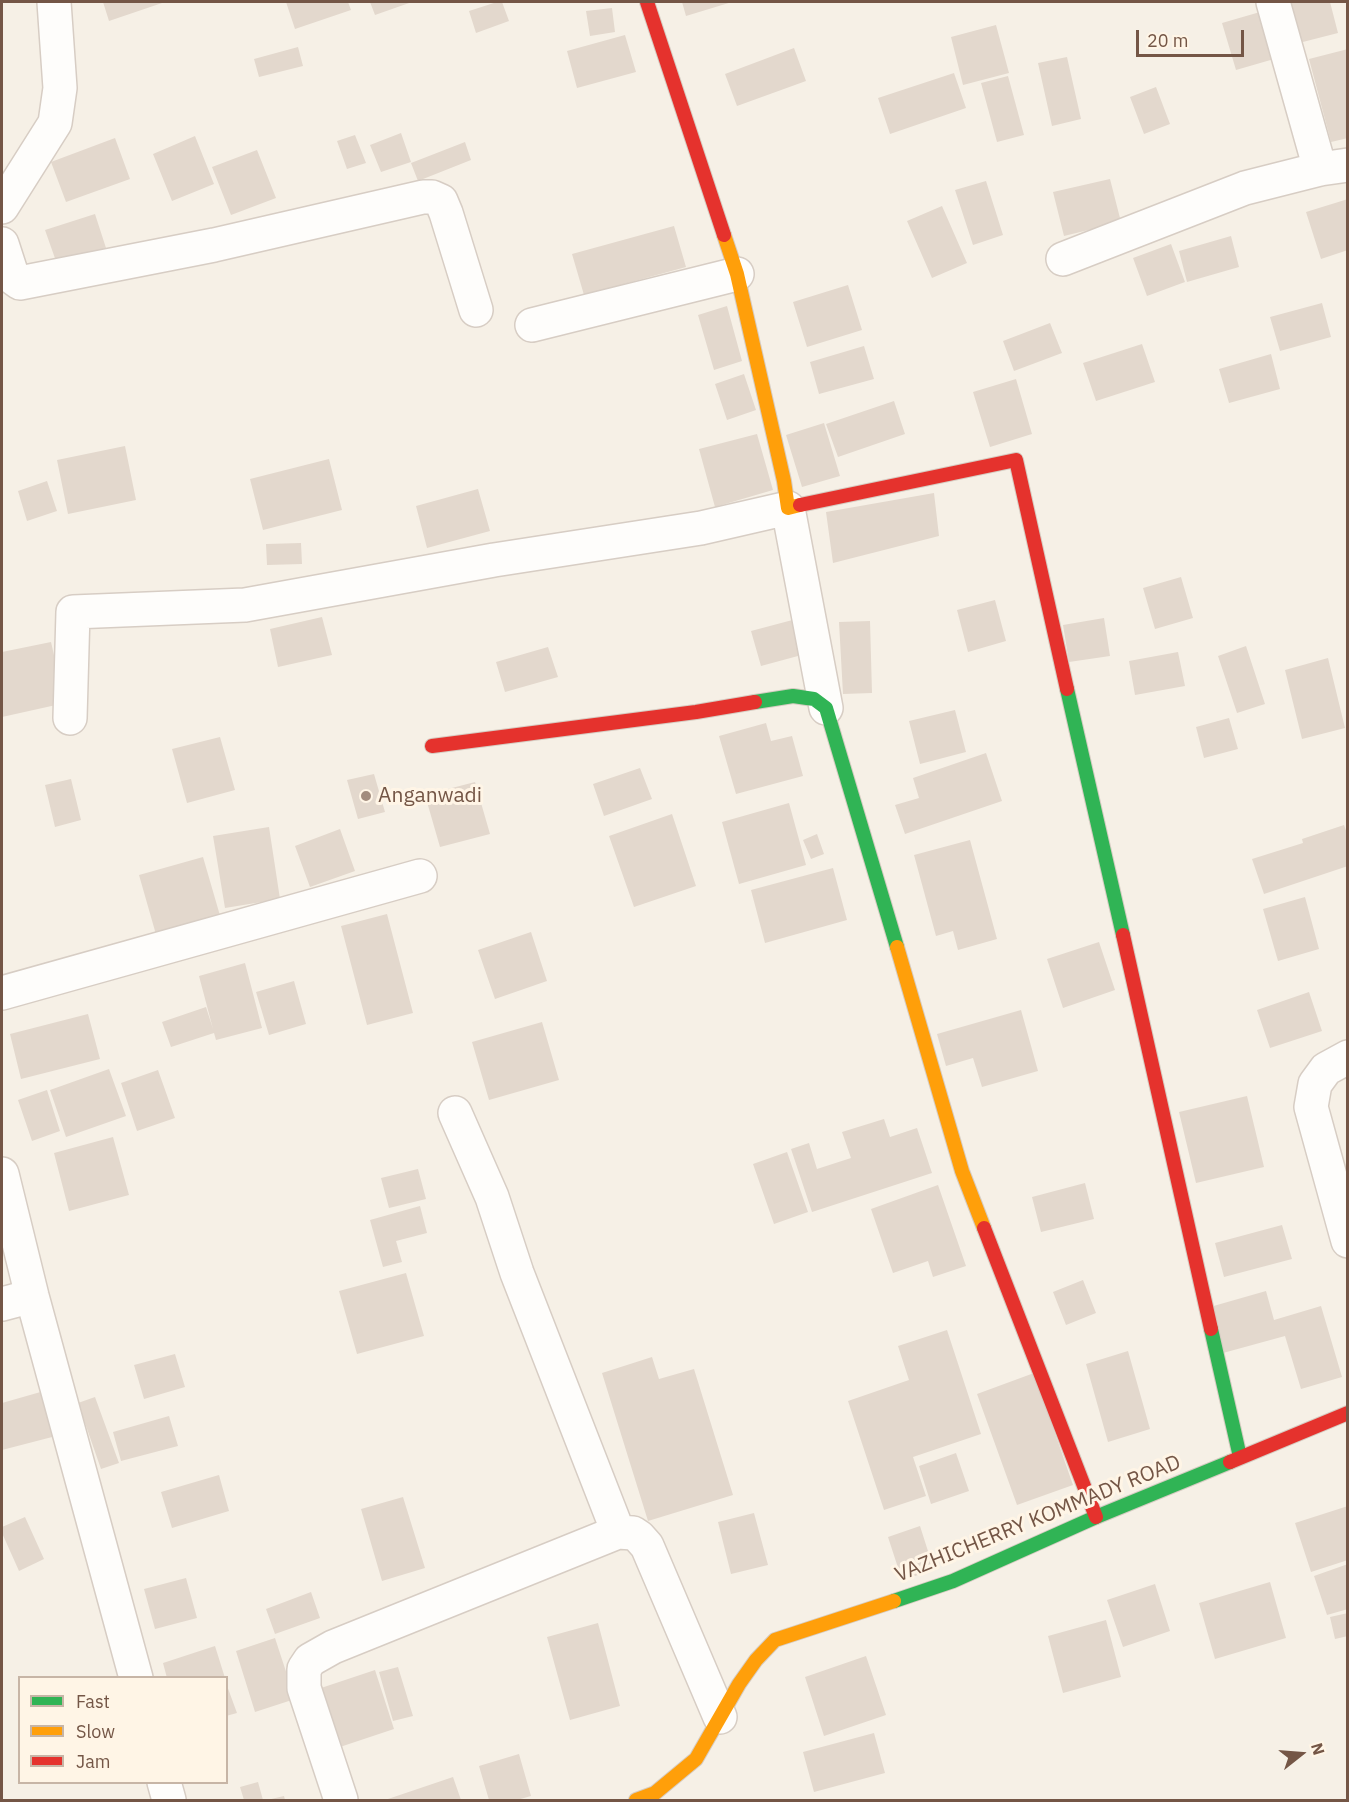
<!DOCTYPE html>
<style>
body{margin:0}
#map{position:relative;width:1349px;height:1802px;overflow:hidden;background:#f6f0e6;font-family:"IBM Plex Sans",sans-serif}
canvas{display:block}
.frame{position:absolute;inset:0;border:3px solid #745646;pointer-events:none}
.legend{position:absolute;left:18px;top:1676px;width:210px;height:108px;box-sizing:border-box;background:#fff5e6;border:2px solid #c7b5a6;margin:0;padding:8px 10px;list-style:none;font-size:18px;color:#745646}
.legend li{display:flex;align-items:center;gap:12px;height:30px}
.legend b{width:30px;border:2px solid #c7b5a6}
.north{position:absolute;left:1271px;top:1724px;width:60px;height:60px;-webkit-text-stroke:4px #fff5e6;paint-order:stroke;rotate:73deg;font-size:16px;font-weight:700;line-height:24px;text-align:center;color:#745646}
.north::after{content:'';display:block;margin:auto;width:21px;height:27px;background:#745646;clip-path:polygon(50% 0,100% 100%,50% 72%,0 100%)}
.scale{position:absolute;left:1136px;top:30px;width:108px;height:27px;box-sizing:border-box;border:3px solid #745646;border-top:0;padding-left:8px;font-size:18px;line-height:21px;white-space:nowrap;color:#745646;-webkit-text-stroke:4px #fff5e6;paint-order:stroke}
</style>
<div id="map">
<canvas width="1349" height="1802"></canvas>
<div class="frame"></div>
<ul class="legend">
<li><b style="height:8px;background:#30b455"></b>Fast</li>
<li><b style="height:8px;background:#ff9f0a"></b>Slow</li>
<li><b style="height:8px;background:#e5322d"></b>Jam</li>
</ul>
<div class="north">N</div>
<div class="scale">20 m</div>
</div>
<script>
const context = document.querySelector('canvas').getContext('2d');
context.lineJoin = 'round';
function fill(path, color) { context.fillStyle = color; context.fill(path, 'evenodd'); }
const shape = rows => new Path2D(rows.map(r => 'M' + r).join(''));
function trace(path, color, width, dash) { context.strokeStyle = color; context.lineWidth = width; context.lineCap = dash ? 'butt' : 'round'; context.setLineDash(dash || []); context.stroke(path); }
function label(font, color, halo, rows, align = 'center') {
  context.font = font + ' "IBM Plex Sans",sans-serif'; context.lineWidth = 6; context.setLineDash([]); context.textBaseline = 'middle'; context.strokeStyle = halo; context.fillStyle = color; for (const [text, x, y, turn = 0] of rows) {
    context.save(); context.translate(x, y); context.rotate((+turn || 0) * Math.PI / 180); context.textAlign = isNaN(turn) ? turn : align; if (halo) context.strokeText(text, 0, 0); context.fillText(text, 0, 0); context.restore();
  }
}
fill(shape([
 [103,2,165,2,109,21],
 [286,2,348,2,351,10,295,29],
 [370,2,412,2,375,15],
 [497,2,502,2,509,21,476,33,469,11],
 [682,2,732,2,686,16],
 [1280,2,1330,2,1338,33,1291,45],
 [612,8,615,32,590,36,586,11],
 [1260,12,1274,59,1236,70,1222,23],
 [996,25,1009,73,963,85,951,37],
 [625,35,636,72,577,88,567,51],
 [298,47,303,66,259,77,254,59],
 [794,48,806,81,737,106,725,74],
 [1348,49,1348,138,1331,142,1309,59],
 [1067,57,1081,119,1052,126,1038,63],
 [954,73,966,108,890,134,878,98],
 [1008,76,1024,135,997,142,981,83],
 [1156,87,1170,124,1144,134,1130,97],
 [401,133,411,162,381,172,370,145],
 [355,135,366,163,347,169,337,141],
 [195,136,214,184,172,201,153,154],
 [115,138,130,179,66,202,51,162],
 [465,142,471,160,418,181,411,163],
 [257,150,276,198,231,215,212,167],
 [1110,179,1121,222,1064,236,1053,192],
 [986,181,1003,235,973,245,955,190],
 [1348,199,1348,250,1321,259,1306,212],
 [942,206,967,263,932,278,907,221],
 [95,214,106,248,57,264,45,230],
 [674,226,686,267,584,295,572,254],
 [1231,236,1239,267,1187,282,1179,251],
 [1171,244,1185,282,1147,296,1133,258],
 [848,285,862,330,807,347,793,302],
 [1322,303,1331,337,1280,351,1270,317],
 [727,306,742,361,714,370,698,315],
 [1050,323,1062,353,1014,371,1003,341],
 [1142,344,1155,382,1096,401,1083,363],
 [864,346,874,379,819,394,810,362],
 [1271,354,1280,389,1229,403,1219,369],
 [744,374,756,410,727,420,715,384],
 [1016,379,1032,434,990,447,973,392],
 [894,401,905,434,838,457,826,424],
 [824,423,840,476,802,487,786,435],
 [757,434,773,490,715,507,699,449],
 [125,446,136,500,68,514,57,460],
 [329,459,342,510,263,530,250,479],
 [47,481,57,511,27,521,18,491],
 [478,489,490,531,427,548,416,506],
 [934,493,939,536,833,563,826,512],
 [301,543,302,564,267,565,266,544],
 [1181,577,1193,618,1155,629,1143,588],
 [995,600,1006,641,968,652,957,610],
 [322,617,332,655,278,667,270,629],
 [800,618,809,653,761,666,751,631],
 [1104,618,1110,656,1069,662,1063,625],
 [870,621,872,693,843,694,839,622],
 [51,642,65,703,2,717,2,652],
 [1246,646,1265,704,1237,713,1218,656],
 [548,647,558,677,505,692,496,662],
 [1178,652,1185,686,1135,695,1129,661],
 [1328,658,1345,728,1302,739,1285,670],
 [955,710,966,752,920,764,909,721],
 [1229,718,1238,749,1204,758,1196,727],
 [766,723,771,741,792,736,803,776,736,794,719,736],
 [220,737,235,790,187,803,172,749],
 [986,753,1002,801,905,834,895,805,919,798,913,778],
 [640,768,652,799,604,816,593,784],
 [374,774,385,812,358,819,347,780],
 [71,779,81,820,55,827,45,785],
 [475,782,490,834,440,847,425,795],
 [789,803,806,865,739,884,722,822],
 [672,814,696,886,634,907,609,836],
 [1344,825,1348,836,1348,866,1264,894,1252,859,1303,843,1302,839],
 [269,827,280,899,225,908,213,836],
 [340,829,355,871,310,887,295,846],
 [817,834,824,854,811,859,803,840],
 [970,840,997,939,958,950,953,931,936,936,914,855],
 [203,857,221,919,157,938,139,875],
 [833,868,847,920,765,943,751,890],
 [1305,897,1319,949,1278,961,1263,909],
 [387,914,413,1013,367,1025,341,926],
 [531,932,547,981,495,999,478,950],
 [1099,942,1115,990,1063,1008,1047,959],
 [245,963,262,1028,216,1040,214,1033,171,1047,162,1022,206,1007,213,1029,199,976],
 [294,981,306,1024,269,1035,256,992],
 [1309,992,1322,1031,1270,1048,1257,1010],
 [1021,1010,1038,1071,982,1087,973,1058,946,1066,937,1034],
 [88,1014,100,1059,21,1079,10,1034],
 [542,1022,559,1080,489,1100,472,1042],
 [109,1069,126,1116,66,1137,50,1090],
 [158,1070,175,1118,137,1131,121,1083],
 [47,1090,60,1131,32,1141,18,1100],
 [1247,1096,1264,1167,1196,1183,1179,1112],
 [884,1119,890,1137,917,1128,932,1173,812,1212,791,1149,809,1143,817,1169,851,1158,842,1132],
 [113,1137,129,1195,69,1211,54,1153],
 [787,1152,808,1212,774,1224,753,1164],
 [418,1169,426,1199,389,1208,381,1178],
 [1085,1183,1094,1219,1041,1232,1032,1197],
 [938,1185,966,1266,933,1277,928,1261,893,1273,871,1209],
 [420,1206,427,1233,396,1241,402,1262,383,1267,370,1220],
 [1282,1225,1292,1259,1224,1277,1215,1243],
 [406,1273,424,1336,357,1354,339,1291],
 [1083,1280,1096,1313,1066,1325,1053,1292],
 [1266,1291,1274,1320,1321,1306,1342,1377,1301,1389,1285,1336,1223,1353,1210,1307],
 [947,1330,981,1434,913,1457,926,1496,884,1510,848,1401,909,1380,898,1346],
 [1128,1351,1150,1429,1108,1442,1086,1364],
 [175,1354,185,1387,144,1399,134,1365],
 [652,1357,659,1379,694,1369,733,1495,648,1521,602,1373],
 [1034,1373,1073,1485,1017,1505,977,1394],
 [44,1391,56,1436,2,1450,2,1403],
 [95,1397,119,1463,101,1469,78,1403],
 [169,1416,178,1446,121,1461,113,1432],
 [956,1453,969,1491,931,1504,919,1466],
 [219,1475,229,1511,172,1528,161,1492],
 [403,1497,425,1568,382,1581,361,1509],
 [1348,1506,1348,1560,1311,1572,1295,1523],
 [754,1513,768,1565,731,1574,718,1522],
 [25,1517,44,1559,19,1571,2,1533,2,1527],
 [920,1526,934,1570,902,1580,888,1537],
 [1348,1564,1348,1609,1327,1615,1314,1576],
 [186,1578,197,1618,155,1629,144,1589],
 [1270,1582,1286,1638,1215,1659,1199,1603],
 [1155,1584,1170,1631,1123,1647,1107,1600],
 [311,1592,320,1618,275,1634,266,1609],
 [1348,1613,1348,1636,1335,1639,1330,1617],
 [1106,1620,1121,1677,1063,1693,1048,1636],
 [598,1623,620,1706,570,1720,547,1637],
 [275,1638,295,1699,255,1712,236,1651],
 [215,1646,225,1678,167,1678,163,1663],
 [866,1656,886,1715,824,1736,805,1677],
 [398,1667,413,1716,393,1721,379,1672],
 [375,1670,394,1729,334,1749,315,1690],
 [226,1683,237,1713,226,1716],
 [874,1733,885,1773,814,1792,803,1752],
 [519,1754,531,1796,517,1800,489,1800,479,1766],
 [453,1777,461,1800,385,1800],
 [258,1782,263,1800,244,1800,240,1787],
 [284,1796,285,1800,267,1800]
]), '#e3d8cd');
const street = shape([
 [1273,2,1320,169],
 [2,207,55,123,60,88,54,2],
 [2,244,13,278,20,283,214,245,423,197,432,197,441,201,446,213,476,310],
 [1063,259,1245,188,1320,169,1348,165],
 [532,325,737,274],
 [70,718,73,612,245,605,494,560,701,528,788,508,826,708],
 [2,993,420,876],
 [1348,1057,1326,1069,1315,1084,1311,1107,1348,1241],
 [455,1113,492,1197,517,1273,618,1532],
 [2,1174,32,1296,136,1678],
 [2,1304,32,1296],
 [164,1782,169,1800],
 [341,1800,304,1688,304,1669,310,1660,333,1647,618,1532,633,1533,639,1537,647,1546,720,1717]
]);
const fast = shape([
 [1067,689,1123,935],
 [755,702,793,696,814,699,826,708,897,947],
 [1211,1329,1240,1457],
 [894,1601,953,1581,1096,1517,1230,1462]
]);
const slow = shape([
 [724,235,737,274,784,481,788,508,800,505],
 [897,947,962,1171,984,1228],
 [636,1800,655,1793,696,1759,739,1684,756,1660,775,1640,894,1601]
]);
const jam = shape([
 [647,2,724,235],
 [800,505,1016,460,1067,689],
 [432,746,696,712,755,702],
 [1123,935,1211,1329],
 [984,1228,1096,1517],
 [1230,1462,1348,1413]
]);
trace(street, '#d7cdc4', 36);
trace(fast, '#d6ccc2', 16);
trace(slow, '#d6ccc2', 16);
trace(jam, '#d6ccc2', 16);
trace(street, '#fefdfb', 33);
trace(fast, '#30b455', 14);
trace(slow, '#ff9f0a', 14);
trace(jam, '#e5322d', 14);
for (const [x, y, r, color] of [
 [366,796,6,"#a28c7e"]
]) { const dot = new Path2D(); dot.arc(x, y, r, 0, 2 * Math.PI); context.fillStyle = color; context.fill(dot); trace(dot, '#fff5e6', 2); }
label('21px', '#745646', '#fff5e6', [
 ["Anganwadi",378,796]
], 'left');
label('21px', '#745646', '#fff5e6', [
 ["VAZHICHERRY KOMMADY ROAD",1038,1519,-22]
]);
</script>
